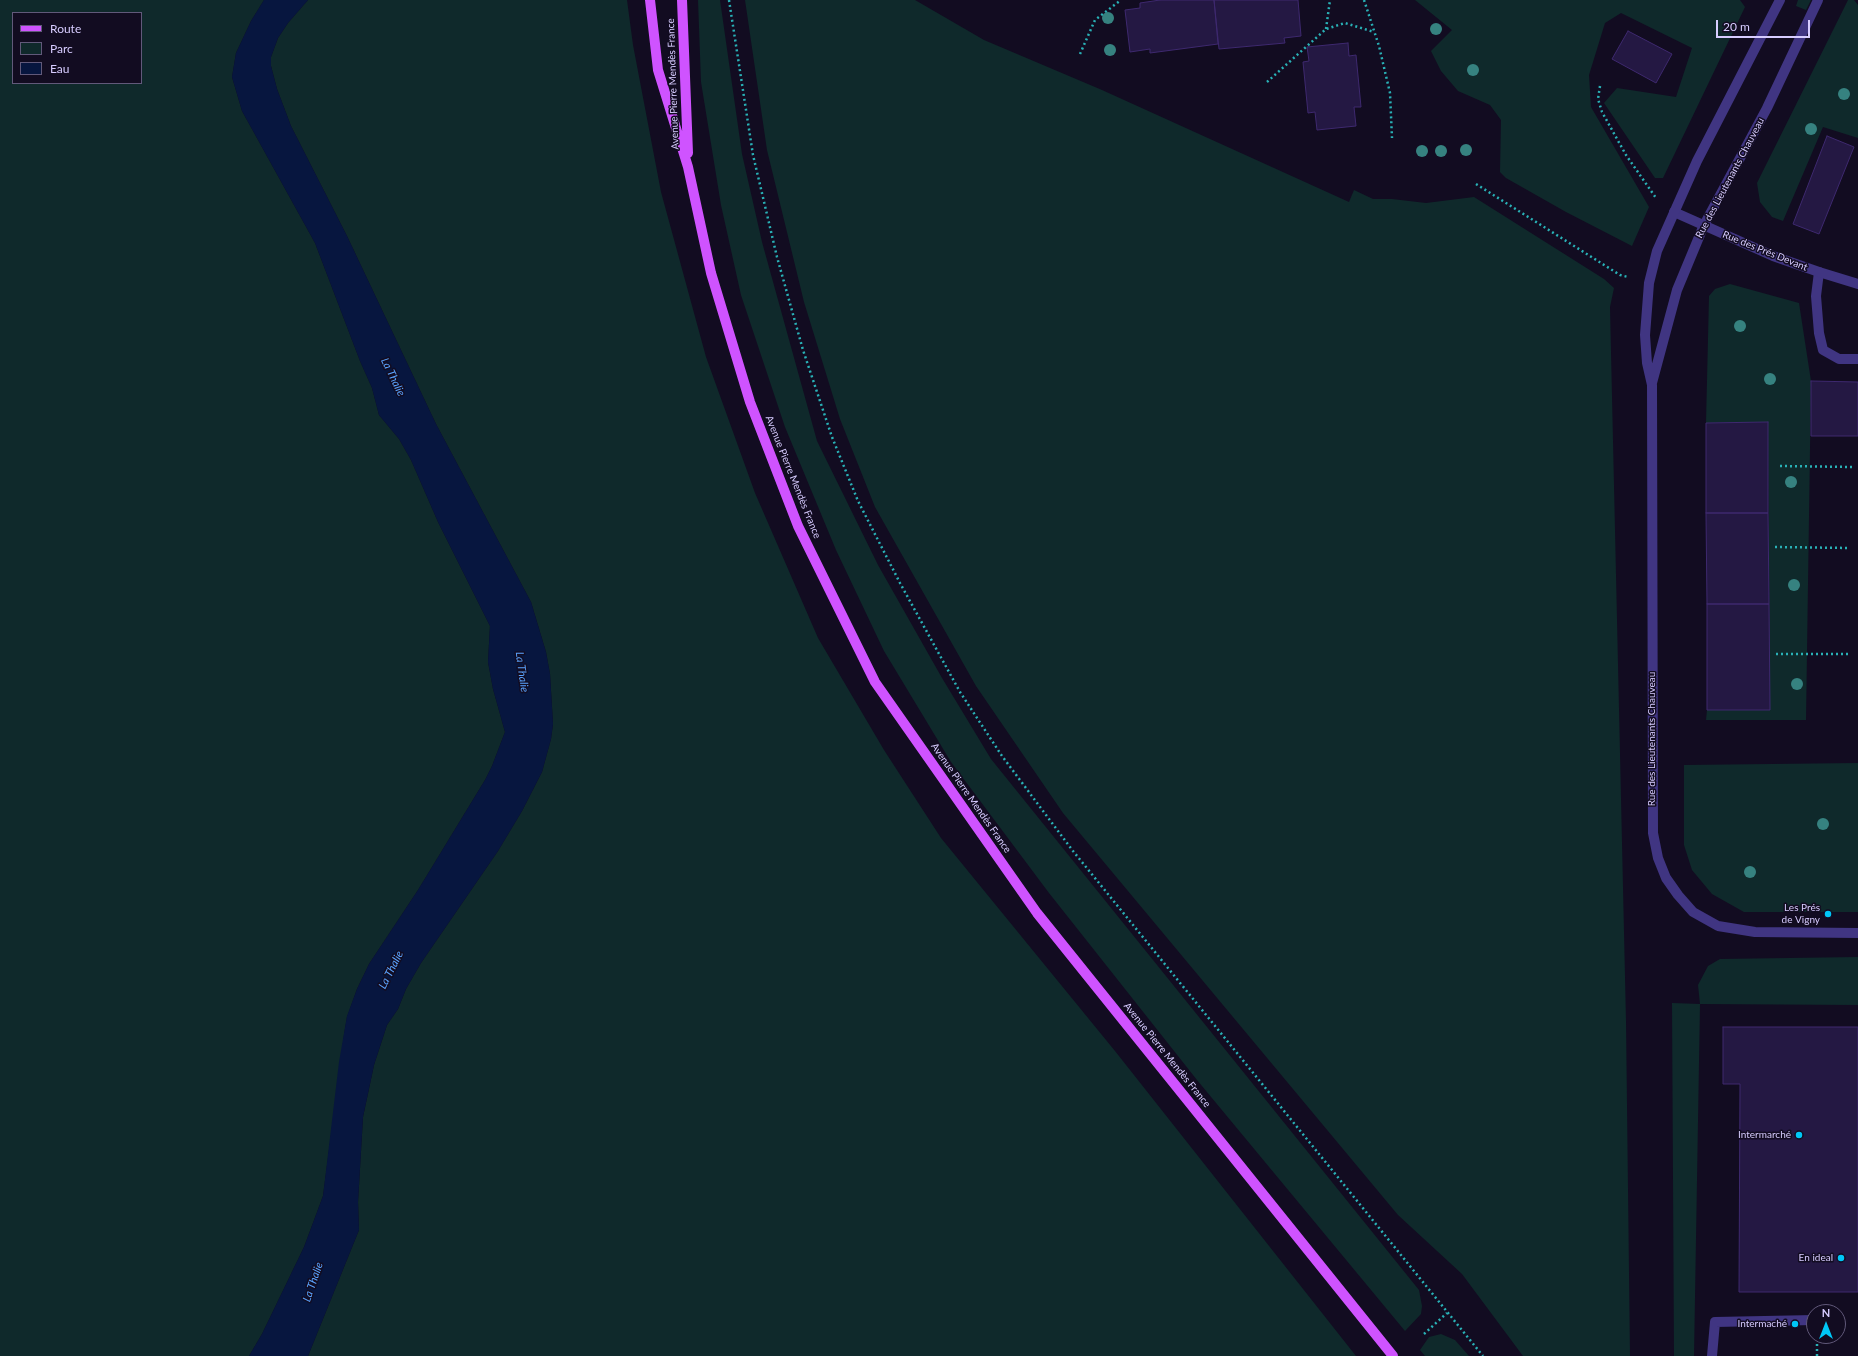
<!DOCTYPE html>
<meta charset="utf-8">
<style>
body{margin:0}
#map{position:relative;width:1858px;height:1356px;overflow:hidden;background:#120c21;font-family:Lato,sans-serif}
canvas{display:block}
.legend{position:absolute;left:12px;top:12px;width:130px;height:72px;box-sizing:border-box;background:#120c21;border:1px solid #61597a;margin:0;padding:5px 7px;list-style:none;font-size:12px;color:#d7ccff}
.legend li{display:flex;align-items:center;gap:8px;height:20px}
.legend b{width:20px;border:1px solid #61597a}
.north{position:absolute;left:1806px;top:1304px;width:40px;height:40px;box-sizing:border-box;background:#120c21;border:1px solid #61597a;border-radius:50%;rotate:0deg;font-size:11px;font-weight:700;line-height:16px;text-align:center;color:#d7ccff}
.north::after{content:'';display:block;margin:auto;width:14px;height:18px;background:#00c7f7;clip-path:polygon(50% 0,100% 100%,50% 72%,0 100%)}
.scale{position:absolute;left:1716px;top:20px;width:94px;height:18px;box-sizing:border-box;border:2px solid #d7ccff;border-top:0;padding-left:5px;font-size:12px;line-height:14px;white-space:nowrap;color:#d7ccff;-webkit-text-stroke:3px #120c21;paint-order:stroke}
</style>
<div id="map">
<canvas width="1858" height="1356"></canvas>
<ul class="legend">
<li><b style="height:5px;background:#cf53ff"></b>Route</li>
<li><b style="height:11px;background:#0f292b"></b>Parc</li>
<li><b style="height:11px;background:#07163f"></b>Eau</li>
</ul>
<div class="north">N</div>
<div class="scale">20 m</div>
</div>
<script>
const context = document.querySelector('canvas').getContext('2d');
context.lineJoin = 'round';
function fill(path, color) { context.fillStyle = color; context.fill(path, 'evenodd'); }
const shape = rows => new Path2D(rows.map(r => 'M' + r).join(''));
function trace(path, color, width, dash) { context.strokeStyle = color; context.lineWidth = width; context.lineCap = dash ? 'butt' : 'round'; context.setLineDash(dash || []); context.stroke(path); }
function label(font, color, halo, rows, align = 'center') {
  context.font = font + ' Lato,sans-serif'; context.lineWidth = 3; context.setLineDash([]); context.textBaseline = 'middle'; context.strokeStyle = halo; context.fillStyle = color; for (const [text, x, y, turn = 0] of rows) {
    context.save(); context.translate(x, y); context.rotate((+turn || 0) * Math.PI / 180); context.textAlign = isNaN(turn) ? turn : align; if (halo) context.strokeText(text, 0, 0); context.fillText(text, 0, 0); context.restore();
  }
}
fill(shape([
 [0,0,264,0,251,21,236,53,232,77,242,111,315,243,360,361,372,388,379,415,399,439,411,460,438,522,490,626,488,662,493,689,505,732,492,766,485,780,418,890,369,964,357,989,347,1017,344,1035,323,1196,304,1247,262,1334,249,1356,0,1356],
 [13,13,141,13,141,83,13,83],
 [308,0,627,0,633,45,661,192,706,357,755,493,818,638,884,750,941,838,1115,1051,1356,1356,308,1356,359,1230,358,1202,363,1117,374,1065,387,1025,398,1009,406,989,421,963,498,851,522,811,542,772,551,739,553,724,550,674,546,652,531,602,436,424,347,236,291,126,277,89,271,66,271,57,278,38,288,23],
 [698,0,720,0,742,154,762,242,817,441,878,565,942,678,991,759,1419,1290,1422,1306,1421,1314,1405,1331,1197,1080,1049,893,951,762,884,651,836,550,785,427,741,295,721,205,701,82],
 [745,0,915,0,984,40,1102,90,1349,202,1354,190,1373,199,1392,199,1426,203,1474,197,1604,279,1614,288,1610,307,1626,1021,1630,1356,1523,1356,1462,1274,1398,1215,1063,813,976,686,875,507,840,419,804,302,767,150],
 [1415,0,1740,0,1745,7,1663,178,1655,178,1604,103,1617,88,1676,97,1692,48,1621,13,1605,23,1589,75,1591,107,1649,207,1632,246,1566,212,1506,178,1500,172,1501,120,1490,105,1458,91,1441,71,1431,51,1452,30],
 [1798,0,1811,0,1806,10,1796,6],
 [1848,0,1854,0,1858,5,1858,138,1823,127,1783,221,1772,217,1760,202,1757,183],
 [1730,284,1799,303,1811,381,1806,720,1706,720,1707,710,1770,709,1768,422,1706,423,1709,296,1715,289],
 [1858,763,1858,912,1744,912,1712,894,1692,870,1684,845,1684,765],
 [1858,957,1858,1005,1700,1004,1694,1356,1674,1356,1672,1003,1700,1004,1698,985,1708,966,1720,959],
 [1441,1334,1455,1340,1469,1356,1425,1356,1420,1350,1429,1337]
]), '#0f292b');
fill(shape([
 [264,0,308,0,288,23,278,38,271,57,271,66,277,89,291,126,347,236,436,424,531,602,546,652,550,674,553,724,551,739,542,772,522,811,498,851,421,963,406,989,398,1009,387,1025,374,1065,363,1117,358,1202,359,1230,308,1356,249,1356,262,1334,304,1247,323,1196,339,1062,347,1016,357,989,369,964,418,890,485,780,492,766,505,732,493,689,488,662,490,626,438,522,411,460,399,439,379,415,372,388,360,361,315,243,242,111,232,77,236,53,251,21]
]), '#07163f');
const building = shape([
 [1160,0,1214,0,1218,44,1150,53,1150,49,1130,52,1125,10,1140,8,1140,3,1160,0],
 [1214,0,1298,0,1301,36,1284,38,1285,43,1219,49,1214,0],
 [1628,31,1672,54,1656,83,1612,59,1628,31],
 [1348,43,1349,56,1356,55,1361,107,1354,107,1356,126,1317,130,1315,112,1308,113,1303,62,1309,61,1307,47,1348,43],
 [1827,136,1854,147,1819,234,1793,224,1827,136],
 [1811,381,1858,382,1858,436,1811,436,1811,381],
 [1768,422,1768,513,1706,513,1706,423,1768,422],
 [1706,513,1768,513,1769,604,1707,604,1706,513],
 [1707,604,1769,604,1770,710,1707,710,1707,604],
 [1723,1027,1858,1027,1858,1292,1739,1292,1740,1084,1723,1084,1723,1027]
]);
fill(building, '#241843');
trace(building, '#3e296f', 1);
trace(shape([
 [729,0,753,155,777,257,803,350,832,437,858,501,900,583,960,692,1002,756,1073,851,1483,1356],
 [1364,0,1379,46,1390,93,1392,138],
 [1326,29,1330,0],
 [1080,54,1095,20,1121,0],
 [1267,82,1326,29,1345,23,1374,32],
 [1600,86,1598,99,1602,112,1626,155,1656,198],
 [1476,184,1620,275,1628,277],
 [1780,466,1853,467],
 [1775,547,1850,548],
 [1776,654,1850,654],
 [1424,1334,1447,1313],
 [1817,1356,1817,1341]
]), '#29b1b6', 2.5, [2, 3]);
trace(shape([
 [1819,272,1816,296,1819,333,1823,350,1839,359,1858,359],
 [1712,1356,1715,1322,1814,1320]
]), '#403582', 10);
trace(shape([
 [1674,212,1773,256,1819,272,1858,284]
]), '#403582', 10);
trace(shape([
 [1780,0,1697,161,1657,251,1649,283,1645,335,1647,363,1652,385,1653,833,1658,858,1666,878,1678,895,1693,912,1718,926,1755,932,1858,933],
 [1652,383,1677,290,1704,225,1767,108,1818,0]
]), '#403582', 10);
trace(shape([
 [650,0,658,70,688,167,711,273,750,402,798,526,875,682,1037,913,1393,1356],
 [682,0,688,153]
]), '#cf53ff', 10);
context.fillStyle = '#368280';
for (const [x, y] of [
 [1108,18],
 [1436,29],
 [1110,50],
 [1473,70],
 [1844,94],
 [1811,129],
 [1466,150],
 [1422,151],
 [1441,151],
 [1740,326],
 [1770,379],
 [1791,482],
 [1794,585],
 [1797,684],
 [1823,824],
 [1750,872]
]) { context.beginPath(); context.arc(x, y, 6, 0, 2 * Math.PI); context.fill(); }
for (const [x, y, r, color] of [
 [1828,914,4,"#00c7f7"],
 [1799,1135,4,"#00c7f7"],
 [1841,1258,4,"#00c7f7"],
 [1795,1324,4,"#00c7f7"]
]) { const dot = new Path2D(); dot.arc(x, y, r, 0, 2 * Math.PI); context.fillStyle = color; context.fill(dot); trace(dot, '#120c21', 1.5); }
label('10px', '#d7ccff', '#120c21', [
 ["Avenue Pierre Mendès France",673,84,-92],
 ["Rue des Lieutenants Chauveau",1730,178,-62],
 ["Rue des Prés Devant",1765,251,22],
 ["Avenue Pierre Mendès France",793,477,68],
 ["Rue des Lieutenants Chauveau",1652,739,-90],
 ["Avenue Pierre Mendès France",971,798,55],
 ["Avenue Pierre Mendès France",1167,1055,51]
]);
label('10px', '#d7ccff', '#120c21', [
 ["Les Prés",1820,908],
 ["de Vigny",1820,920],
 ["Intermarché",1791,1135],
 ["En ideal",1833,1258],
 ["Intermaché",1787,1324]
], 'right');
label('italic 11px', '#5aa3ff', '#120c21', [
 ["La Thalie",393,377,64],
 ["La Thalie",522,672,82],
 ["La Thalie",391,970,-63],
 ["La Thalie",313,1282,-71]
]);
</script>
